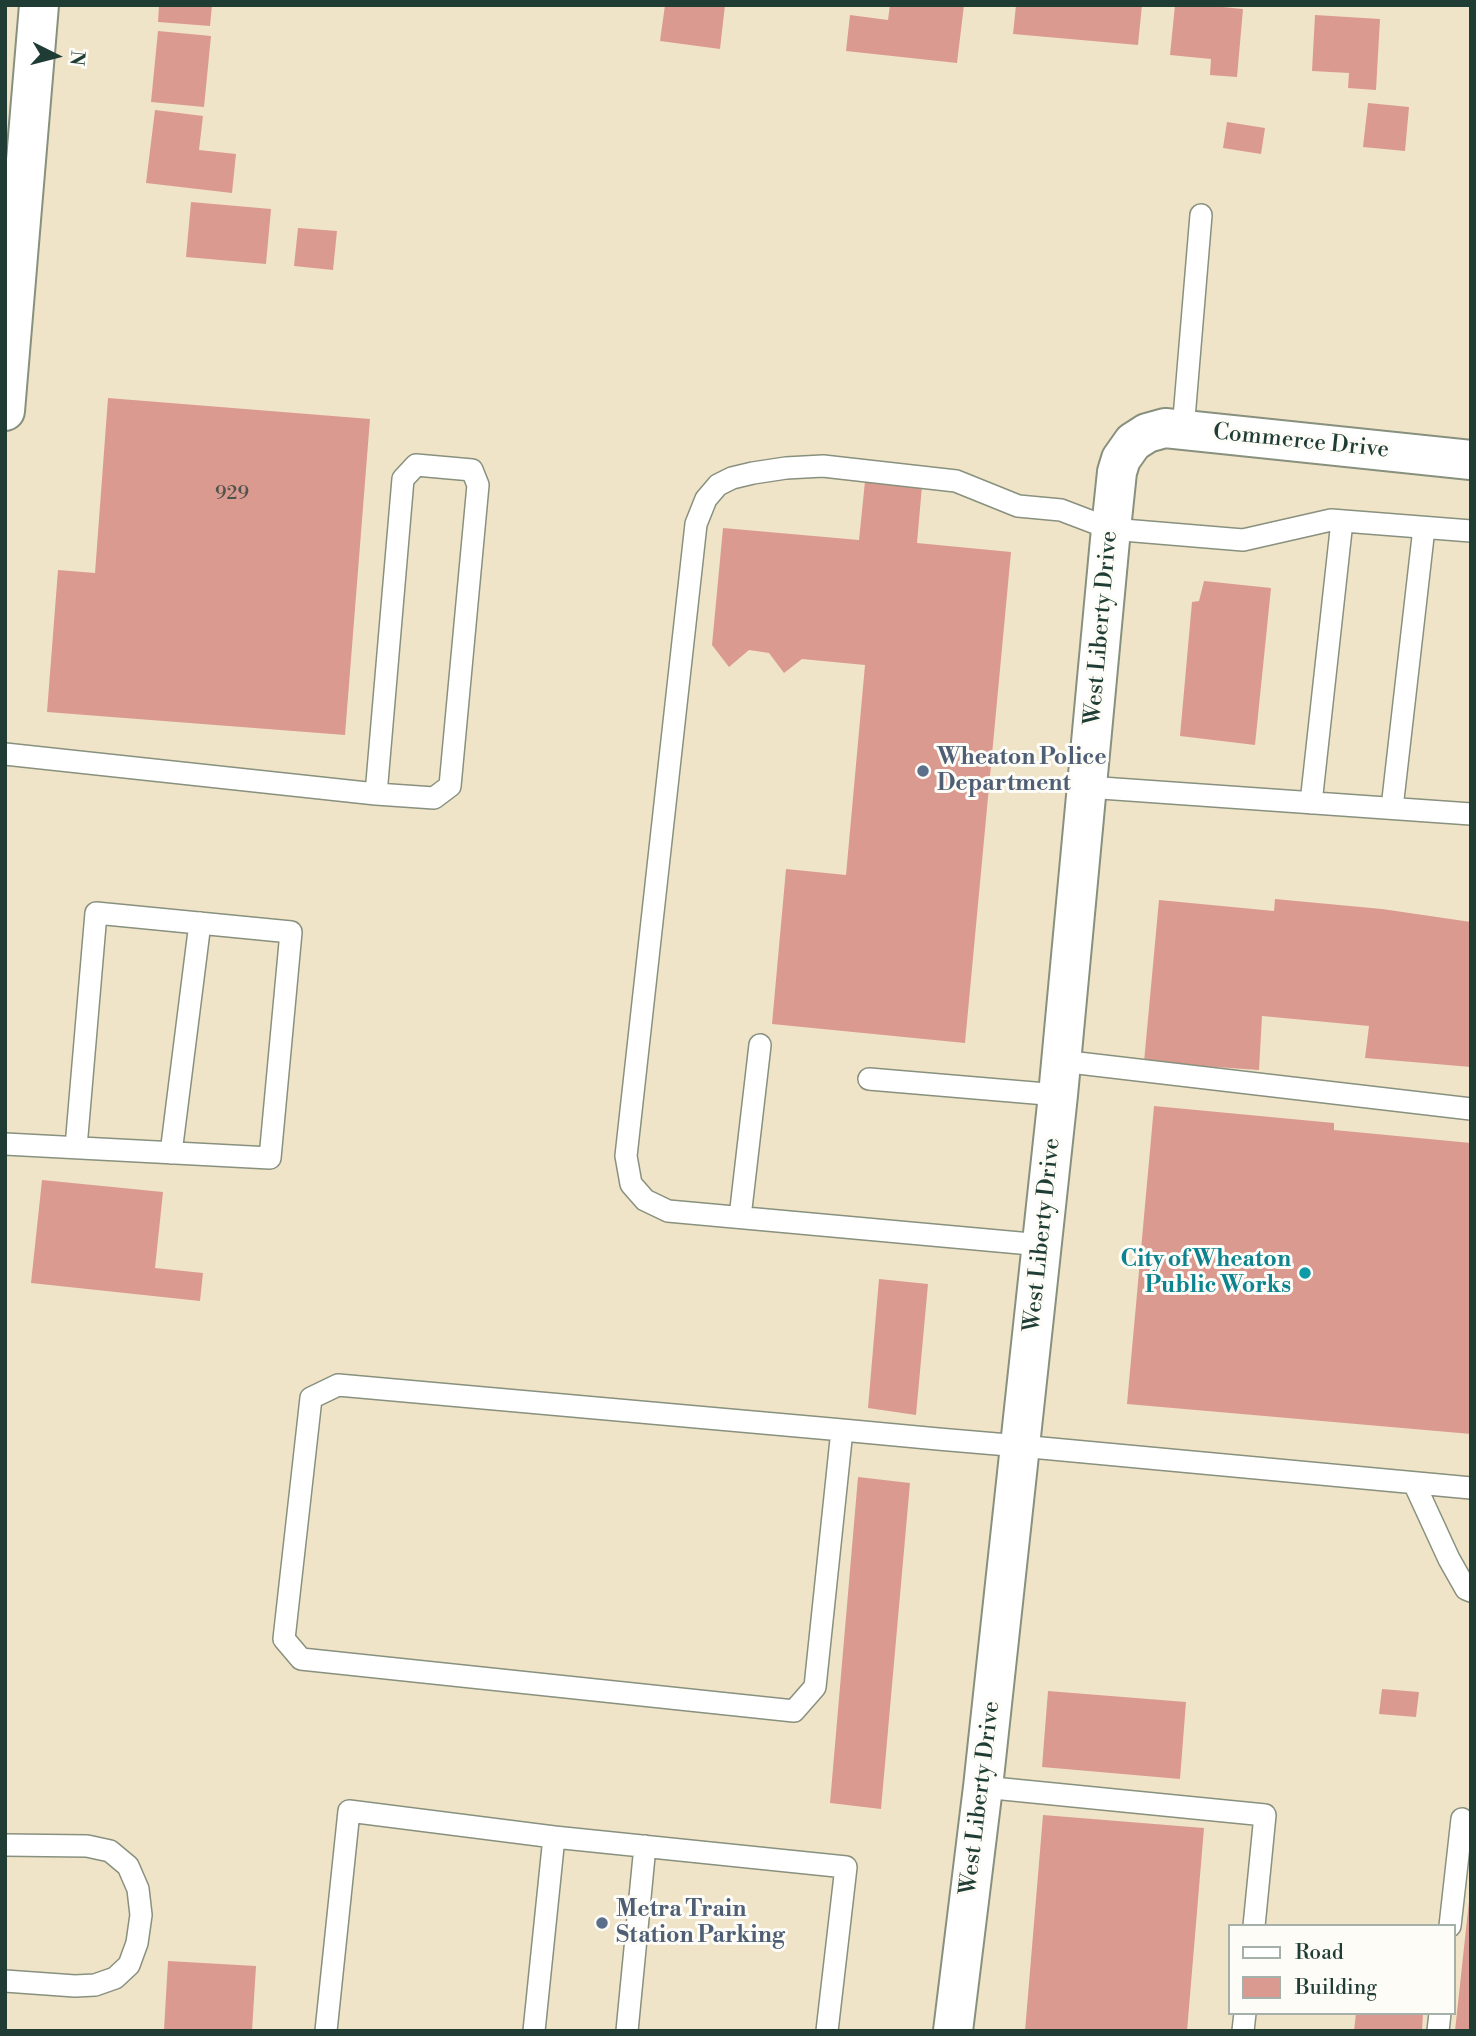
<!DOCTYPE html>
<style>
body{margin:0}
#map{position:relative;width:1476px;height:2036px;overflow:hidden;background:#f0e4c8;font-family:"Libre Bodoni",serif}
canvas{display:block}
.frame{position:absolute;inset:0;border:7px solid #1f3d34;pointer-events:none}
.legend{position:absolute;left:1228px;top:1924px;width:228px;height:91px;box-sizing:border-box;background:#fdfcf7;border:2px solid #a4b0a9;margin:0;padding:9px 12px;list-style:none;font-size:21px;color:#1f3d34}
.legend li{display:flex;align-items:center;gap:14px;height:35px}
.legend b{width:35px;border:2px solid #a4b0a9}
.north{position:absolute;left:21px;top:21px;width:70px;height:70px;-webkit-text-stroke:5px #fdfcf7;paint-order:stroke;rotate:96deg;font-size:19px;font-weight:700;line-height:28px;text-align:center;color:#1f3d34}
.north::after{content:'';display:block;margin:auto;width:24px;height:32px;background:#1f3d34;clip-path:polygon(50% 0,100% 100%,50% 72%,0 100%)}
</style>
<div id="map">
<canvas width="1476" height="2036"></canvas>
<div class="frame"></div>
<ul class="legend">
<li><b style="height:9px;background:#fff"></b>Road</li>
<li><b style="height:19px;background:#db9a90"></b>Building</li>
</ul>
<div class="north">N</div>
</div>
<script>
const context = document.querySelector('canvas').getContext('2d');
context.lineJoin = 'round';
function fill(path, color) { context.fillStyle = color; context.fill(path, 'evenodd'); }
const shape = rows => new Path2D(rows.map(r => 'M' + r).join(''));
function trace(path, color, width, dash) { context.strokeStyle = color; context.lineWidth = width; context.lineCap = dash ? 'butt' : 'round'; context.setLineDash(dash || []); context.stroke(path); }
function label(font, color, halo, rows, align = 'center') {
  context.font = font + ' "Libre Bodoni",serif'; context.lineWidth = 6; context.setLineDash([]); context.textBaseline = 'middle'; context.strokeStyle = halo; context.fillStyle = color; for (const [text, x, y, turn = 0] of rows) {
    context.save(); context.translate(x, y); context.rotate((+turn || 0) * Math.PI / 180); context.textAlign = isNaN(turn) ? turn : align; if (halo) context.strokeText(text, 0, 0); context.fillText(text, 0, 0); context.restore();
  }
}
fill(shape([
 [159,5,212,5,210,26,158,22],
 [665,5,725,5,720,49,660,41],
 [890,5,964,5,957,63,846,51,850,15,888,20],
 [1016,5,1142,5,1138,45,1013,34],
 [1175,5,1203,5,1243,9,1237,77,1210,75,1211,59,1170,55],
 [1315,15,1380,19,1376,90,1348,88,1349,73,1312,71],
 [158,31,211,36,204,107,151,102],
 [1368,103,1409,107,1405,151,1363,147],
 [155,110,203,116,199,150,236,154,232,193,146,183],
 [1227,122,1265,128,1261,154,1223,148],
 [191,202,271,209,266,264,186,257],
 [298,228,337,231,333,270,294,266],
 [108,398,370,419,345,735,47,712,58,570,95,573],
 [865,481,922,486,917,543,1011,552,965,1043,772,1024,786,869,846,875,865,665,802,659,784,673,769,653,749,650,729,667,712,645,723,528,859,540],
 [1204,581,1271,588,1255,745,1180,736,1192,602,1199,601],
 [1275,899,1382,909,1471,922,1471,1067,1365,1058,1369,1026,1262,1016,1259,1070,1144,1062,1159,900,1274,911],
 [1154,1106,1334,1123,1334,1130,1471,1143,1471,1434,1127,1404],
 [42,1180,163,1192,155,1268,203,1273,200,1301,31,1283],
 [879,1279,928,1284,916,1415,868,1408],
 [858,1477,910,1483,881,1809,830,1803],
 [1382,1689,1419,1692,1416,1717,1379,1714],
 [1048,1691,1186,1702,1180,1779,1042,1767],
 [1043,1815,1204,1828,1187,2031,1025,2031],
 [1469,1901,1471,1901,1471,2031,1455,2031],
 [168,1961,256,1966,252,2031,164,2030],
 [1356,2013,1423,2013,1422,2031,1354,2031]
]), '#db9a90');
const service = shape([
 [1183,430,1201,215],
 [5,754,376,794,434,798,450,786,478,485,472,470,416,465,403,479,376,794],
 [1087,787,1471,814],
 [1311,803,1342,521],
 [1392,808,1424,528],
 [1061,1061,1471,1109],
 [869,1079,1058,1095],
 [5,1144,270,1158,291,932,96,913,76,1147],
 [171,1153,200,923],
 [740,1217,760,1045],
 [1042,1245,668,1211,645,1200,631,1184,626,1156,696,524,706,499,718,485,732,478,753,473,786,468,823,466,956,481,1018,506,1061,510,1111,529,1243,540,1331,520,1471,531],
 [842,1430,815,1687,794,1711,301,1659,284,1639,311,1398,338,1385,842,1430,938,1439,1020,1446,1471,1488],
 [1414,1483,1449,1559,1466,1589,1471,1591],
 [983,1787,1265,1815,1254,1926],
 [5,1845,87,1846,110,1851,128,1866,138,1889,141,1915,137,1943,129,1965,115,1978,95,1985,75,1986,5,1981],
 [1450,1926,1462,1819],
 [326,2031,349,1811,554,1837],
 [534,2031,554,1837,846,1867,827,2031],
 [627,2031,645,1846],
 [1243,2031,1245,2013],
 [1438,2031,1440,2013]
]);
const minor = shape([
 [5,411,39,5],
 [953,2031,983,1787,1058,1095,1111,529,1117,472,1121,459,1133,442,1147,433,1165,428,1471,460]
]);
trace(service, '#88907e', 24);
trace(minor, '#88907e', 42);
trace(service, '#fff', 21);
trace(minor, '#fff', 38);
for (const [x, y, r, color] of [
 [923,771,7,"#5c6f8a"],
 [1305,1273,7,"#0f9aa8"],
 [602,1923,7,"#5c6f8a"]
]) { const dot = new Path2D(); dot.arc(x, y, r, 0, 2 * Math.PI); context.fillStyle = color; context.fill(dot); trace(dot, '#fdfcf7', 2.5); }
label('19px', '#4e544b', null, [
 ["929",232,494]
]);
label('23px', '#1f3d34', '#fdfcf7', [
 ["Commerce Drive",1301,442,6],
 ["West Liberty Drive",1102,628,-85],
 ["West Liberty Drive",1043,1235,-84],
 ["West Liberty Drive",981,1798,-83]
]);
label('bold 23px', '#4e5e75', '#fdfcf7', [
 ["Wheaton Police",937,758],
 ["Department",937,784],
 ["Metra Train",616,1910],
 ["Station Parking",616,1936]
], 'left');
label('bold 23px', '#0d838f', '#fdfcf7', [
 ["City of Wheaton",1291,1260],
 ["Public Works",1291,1286]
], 'right');
</script>
